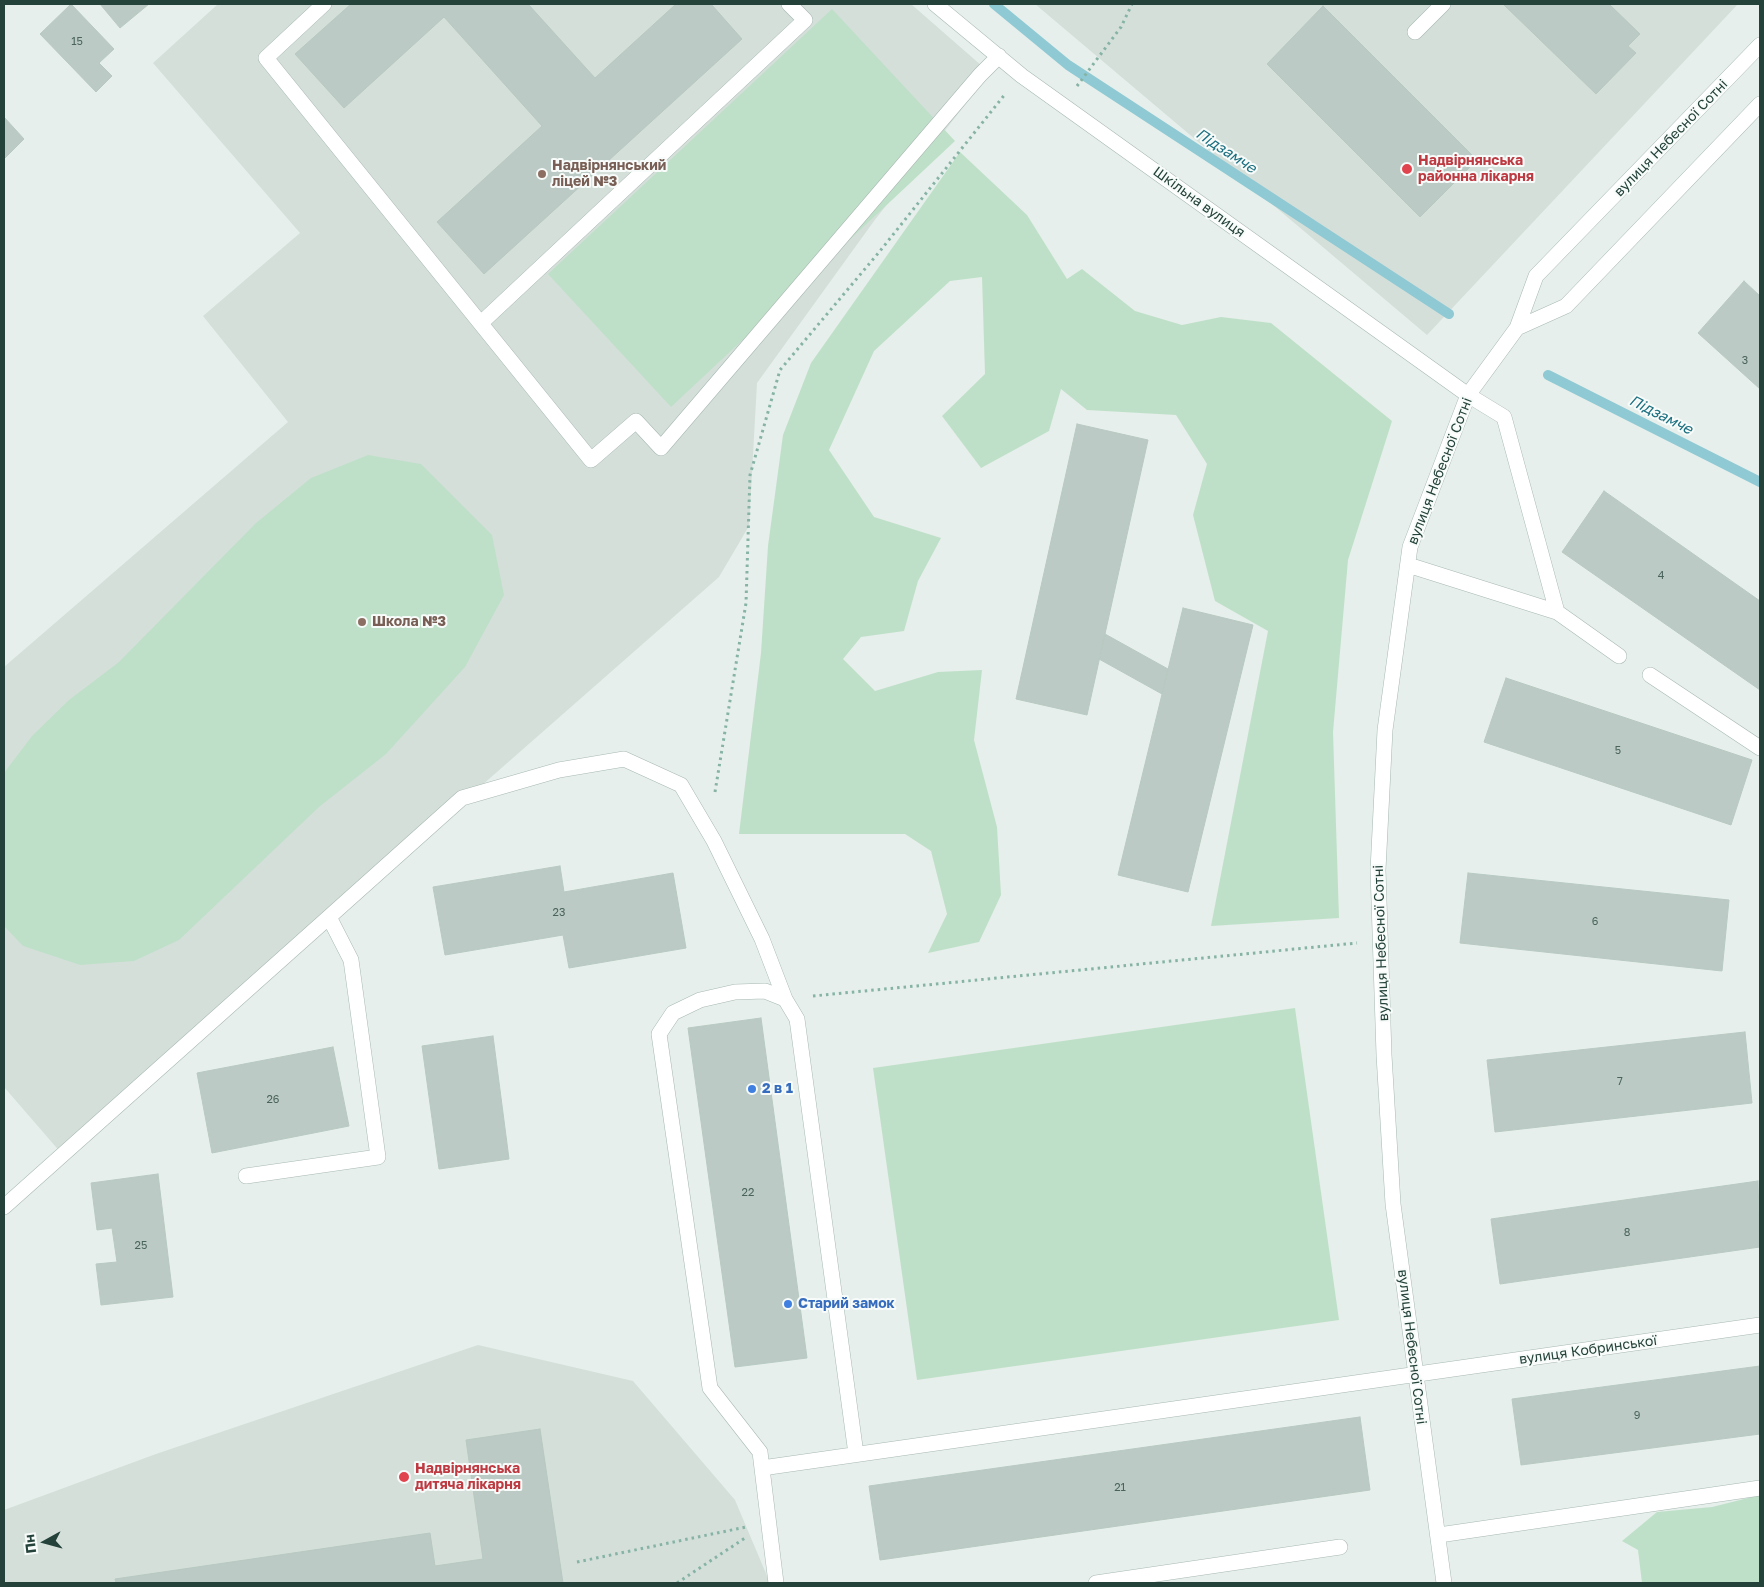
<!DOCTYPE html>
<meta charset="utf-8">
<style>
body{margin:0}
#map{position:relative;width:1764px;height:1587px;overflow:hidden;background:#e6efeb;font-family:"Golos Text",sans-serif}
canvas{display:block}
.frame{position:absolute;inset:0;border:5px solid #24423a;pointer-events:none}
.north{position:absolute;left:20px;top:1517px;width:50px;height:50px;-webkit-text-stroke:4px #f7fbf9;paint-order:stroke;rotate:263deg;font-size:14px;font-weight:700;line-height:20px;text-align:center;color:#24423a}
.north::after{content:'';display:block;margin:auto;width:18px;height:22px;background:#24423a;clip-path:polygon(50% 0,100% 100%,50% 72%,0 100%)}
</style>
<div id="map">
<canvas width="1764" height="1587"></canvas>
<div class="frame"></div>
<div class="north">Пн</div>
</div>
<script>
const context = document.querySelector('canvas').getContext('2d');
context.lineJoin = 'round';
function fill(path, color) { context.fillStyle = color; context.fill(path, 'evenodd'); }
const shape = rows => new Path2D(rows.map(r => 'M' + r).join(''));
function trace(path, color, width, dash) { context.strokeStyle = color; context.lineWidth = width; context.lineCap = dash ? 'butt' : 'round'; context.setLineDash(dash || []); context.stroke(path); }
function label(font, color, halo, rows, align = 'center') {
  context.font = font + ' "Golos Text",sans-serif'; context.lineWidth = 4; context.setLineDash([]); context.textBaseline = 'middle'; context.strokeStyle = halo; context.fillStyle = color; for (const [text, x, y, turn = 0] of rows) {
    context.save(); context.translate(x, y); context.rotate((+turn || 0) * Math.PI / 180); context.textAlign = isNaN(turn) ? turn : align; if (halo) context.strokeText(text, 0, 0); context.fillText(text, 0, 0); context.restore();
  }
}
fill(shape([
 [218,4,911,4,990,73,874,221,757,383,749,526,719,577,62,1154,4,1087,4,667,288,422,203,316,300,233,153,63],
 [1035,4,1738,4,1427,335],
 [478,1345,633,1381,735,1500,770,1583,4,1583,4,1510,156,1454]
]), '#d4dfda');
fill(shape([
 [832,9,955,141,671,407,548,274],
 [960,152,1027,215,1067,279,1082,269,1135,311,1182,325,1221,317,1271,323,1392,421,1348,560,1333,732,1339,918,1211,926,1268,631,1215,601,1193,515,1207,464,1176,415,1087,410,1061,389,1049,431,981,468,942,416,985,374,982,277,950,281,874,351,829,450,874,517,941,538,918,581,904,631,861,637,843,659,875,691,938,672,982,670,974,740,997,827,1001,895,979,942,928,953,947,914,931,851,905,834,739,834,761,653,768,546,783,435,811,363],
 [368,455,421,464,492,535,504,595,465,667,386,754,319,807,179,940,134,961,80,965,23,946,4,926,4,773,32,736,69,700,119,662,256,523,311,478],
 [1295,1008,1339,1320,917,1380,873,1068],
 [1760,1495,1760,1583,1642,1583,1638,1550,1622,1541,1657,1512,1712,1507]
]), '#bfe0c8');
trace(shape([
 [994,4,1068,65,1449,314],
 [1548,375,1760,482]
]), '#8ec9d4', 10);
const building = shape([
 [71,4,114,49,99,63,112,76,96,92,40,34,71,4],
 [100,4,149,4,120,28,100,4],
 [351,4,528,4,595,78,676,4,711,4,742,39,484,274,437,222,542,126,444,17,344,108,295,54,351,4],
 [1503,4,1609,4,1640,34,1628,46,1636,53,1596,94,1503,4],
 [1323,6,1477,160,1420,217,1267,64,1323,6],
 [4,117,24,139,4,159,4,117],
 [1744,281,1760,296,1760,389,1698,333,1744,281],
 [1077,424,1148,440,1087,715,1016,699,1077,424],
 [1604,491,1760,601,1760,690,1562,552,1604,491],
 [1183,608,1253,625,1188,892,1118,875,1183,608],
 [1105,634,1168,669,1162,694,1099,659,1105,634],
 [1506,678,1752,760,1731,825,1484,742,1506,678],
 [560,866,564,892,673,873,686,948,569,968,563,935,445,955,433,887,560,866],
 [1468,873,1729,900,1722,971,1460,943,1468,873],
 [761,1018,807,1358,735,1367,688,1028,761,1018],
 [1745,1032,1752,1103,1495,1132,1487,1060,1745,1032],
 [493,1036,509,1159,439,1169,422,1046,493,1036],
 [333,1047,349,1126,212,1153,197,1073,333,1047],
 [158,1174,173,1297,101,1305,96,1264,117,1262,112,1228,97,1230,91,1183,158,1174],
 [1758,1181,1760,1247,1500,1284,1491,1219,1758,1181],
 [1760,1366,1760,1434,1521,1465,1512,1399,1760,1366],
 [1360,1417,1370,1490,880,1560,869,1486,1360,1417],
 [540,1429,563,1583,116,1583,115,1579,430,1533,435,1566,483,1559,466,1440,540,1429]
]);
fill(building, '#bbcac4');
trace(building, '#b8c9c2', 1);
const minor = shape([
 [324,4,266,58,591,460,636,421,661,448,980,75,999,56],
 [935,4,1022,76,1468,395,1504,417,1557,612,1619,656],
 [1415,32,1443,4],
 [481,323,805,20,789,4],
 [1517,328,1566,306,1760,104],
 [1408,565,1557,612],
 [1650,675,1760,748],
 [246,1176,378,1157,351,960,329,917,462,798,559,770,624,759,681,785,714,841,762,939,785,999],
 [4,1207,329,917],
 [762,1468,1760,1325],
 [1439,1535,1760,1488],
 [776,1583,760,1452,710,1388,659,1034,673,1013,700,1000,735,992,765,991,785,999,797,1019,856,1454],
 [1096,1583,1340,1547],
 [1444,1583,1393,1204,1384,1055,1378,870,1385,730,1410,547,1468,395,1517,328,1536,276,1760,45]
]);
trace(minor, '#a8b8b2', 16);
trace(shape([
 [1077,86,1121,27,1132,4],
 [715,792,746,603,750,475,780,370,880,251,1006,93],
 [813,996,1357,943],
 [577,1562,746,1527],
 [677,1583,745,1538]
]), '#86b3a5', 3, [2.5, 4]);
trace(minor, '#fff', 15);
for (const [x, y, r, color] of [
 [1407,169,6,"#e0444e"],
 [542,174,5,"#8d6e63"],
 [362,622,5,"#8d6e63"],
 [752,1089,5,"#3f7fe0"],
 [788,1304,5,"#3f7fe0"],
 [404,1477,6,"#e0444e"]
]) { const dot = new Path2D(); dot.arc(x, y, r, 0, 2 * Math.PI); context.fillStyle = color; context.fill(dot); trace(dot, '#f7fbf9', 2); }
label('11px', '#4a645c', null, [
 ["15",77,42],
 ["3",1745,361],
 ["4",1661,576],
 ["5",1618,751],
 ["23",559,913],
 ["6",1595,922],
 ["7",1620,1082],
 ["26",273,1100],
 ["22",748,1193],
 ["8",1627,1233],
 ["25",141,1246],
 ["9",1637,1416],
 ["21",1120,1488]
]);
label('14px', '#24423a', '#f7fbf9', [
 ["вулиця Небесної Сотні",1671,138,-46],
 ["Шкільна вулиця",1199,202,36],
 ["вулиця Небесної Сотні",1440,471,-69],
 ["вулиця Небесної Сотні",1381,943,-92],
 ["вулиця Небесної Сотні",1412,1347,83],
 ["вулиця Кобринської",1588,1350,-8]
]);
label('bold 14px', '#be3a42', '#f7fbf9', [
 ["Надвірнянська",1418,161],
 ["районна лікарня",1418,177],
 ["Надвірнянська",415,1469],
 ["дитяча лікарня",415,1485]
], 'left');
label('bold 14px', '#785e54', '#f7fbf9', [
 ["Надвірнянський",552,166],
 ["ліцей №3",552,182],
 ["Школа №3",372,622]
], 'left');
label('bold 14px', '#366cbe', '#f7fbf9', [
 ["2 в 1",762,1089],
 ["Старий замок",798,1304]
], 'left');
label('italic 15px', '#1c6f80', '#f7fbf9', [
 ["Підзамче",1226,151,33],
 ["Підзамче",1661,415,27]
]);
</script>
